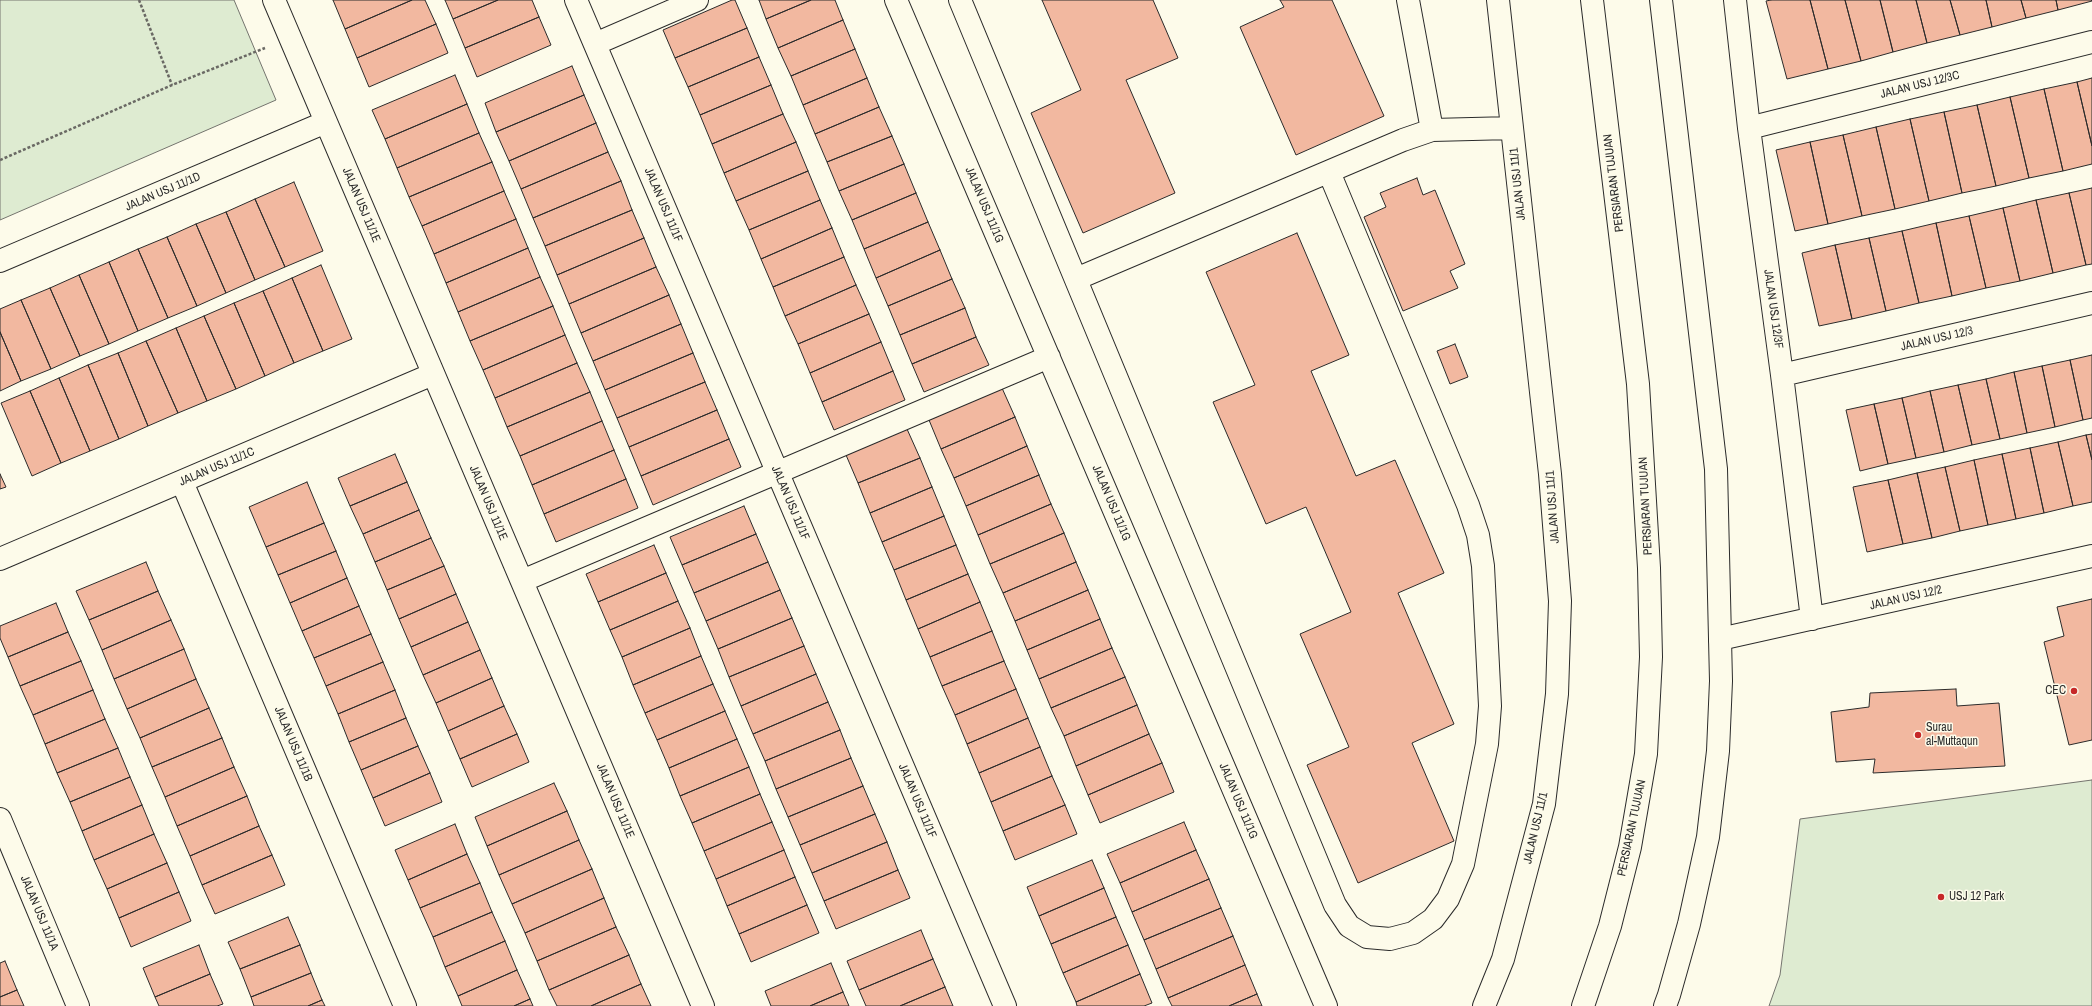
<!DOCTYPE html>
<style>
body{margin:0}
canvas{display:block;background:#fdfbea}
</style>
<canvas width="2092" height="1006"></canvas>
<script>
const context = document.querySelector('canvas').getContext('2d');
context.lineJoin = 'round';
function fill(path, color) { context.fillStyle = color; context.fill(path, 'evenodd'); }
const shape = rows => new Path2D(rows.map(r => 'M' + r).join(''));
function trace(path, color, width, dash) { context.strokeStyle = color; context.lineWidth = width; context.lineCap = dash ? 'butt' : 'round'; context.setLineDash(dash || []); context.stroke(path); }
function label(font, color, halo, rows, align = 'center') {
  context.font = font + ' "Archivo Narrow",sans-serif'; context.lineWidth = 3; context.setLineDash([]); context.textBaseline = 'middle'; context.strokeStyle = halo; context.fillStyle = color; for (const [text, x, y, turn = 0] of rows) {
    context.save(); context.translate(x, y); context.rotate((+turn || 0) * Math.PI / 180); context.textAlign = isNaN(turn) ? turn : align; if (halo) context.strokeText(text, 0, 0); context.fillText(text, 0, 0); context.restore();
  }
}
const green = shape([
 [0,0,234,0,276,100,0,220,0,0],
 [2092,780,2092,1006,1769,1006,1780,975,1800,819,2092,780]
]);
fill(green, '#deebd1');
trace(green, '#74746e', 1);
const building = shape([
 [333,0,412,0,345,29,333,0],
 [412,0,425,0,436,24,357,58,345,29,412,0],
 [445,0,498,0,453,19,445,0],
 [498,0,532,0,539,17,465,48,453,19,498,0],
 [732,0,735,0,747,28,675,58,663,30,732,0],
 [759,0,811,0,766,19,759,0],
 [811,0,835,0,843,20,778,48,766,19,811,0],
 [1042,0,1153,0,1178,58,1126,80,1175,193,1083,233,1031,113,1081,90,1042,0],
 [1280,0,1332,0,1384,116,1296,155,1240,27,1284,7,1280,0],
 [1771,0,1810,0,1828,69,1787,79,1766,1,1771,0],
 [1810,0,1845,0,1861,61,1828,69,1810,0],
 [1845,0,1880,0,1893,52,1861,61,1845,0],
 [1880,0,1916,0,1927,43,1893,52,1880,0],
 [1916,0,1950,0,1960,35,1927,43,1916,0],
 [1950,0,1986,0,1992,27,1960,35,1950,0],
 [1986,0,2021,0,2026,18,1992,27,1986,0],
 [2021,0,2056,0,2058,10,2026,18,2021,0],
 [2056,0,2091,0,2092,1,2058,10,2056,0],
 [539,17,551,45,477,77,465,48,539,17],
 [843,20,855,49,791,76,778,48,843,20],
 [436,24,448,53,369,87,357,58,436,24],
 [747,28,759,57,688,87,675,58,747,28],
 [855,49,867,78,803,105,791,76,855,49],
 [759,57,771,85,700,115,688,87,759,57],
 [572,66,584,95,496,132,485,103,572,66],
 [455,75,467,104,385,139,372,110,455,75],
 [867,78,879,107,815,134,803,105,867,78],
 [2092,78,2092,146,2077,82,2092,78],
 [2077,82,2092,146,2092,164,2063,171,2044,89,2077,82],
 [771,85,783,114,712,144,700,115,771,85],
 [2044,89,2063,171,2029,178,2010,97,2044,89],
 [584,95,596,123,509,161,496,132,584,95],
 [2010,97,2029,178,1996,186,1977,105,2010,97],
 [467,104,479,133,397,168,385,139,467,104],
 [1977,105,1996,186,1962,193,1944,112,1977,105],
 [879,107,892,136,827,162,815,134,879,107],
 [1944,112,1962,193,1929,201,1910,119,1944,112],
 [783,114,796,142,724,173,712,144,783,114],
 [1910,119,1929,201,1895,209,1876,127,1910,119],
 [596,123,608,152,521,189,509,161,596,123],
 [1876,127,1895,209,1862,216,1843,135,1876,127],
 [479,133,492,162,409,197,397,168,479,133],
 [1843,135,1862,216,1828,224,1810,142,1843,135],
 [892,136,904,164,839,191,827,162,892,136],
 [796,142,808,171,736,201,724,173,796,142],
 [1810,142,1828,224,1795,231,1776,150,1810,142],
 [608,152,621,181,533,218,521,189,608,152],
 [492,162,504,191,422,226,409,197,492,162],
 [904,164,916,193,852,220,839,191,904,164],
 [808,171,820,200,749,230,736,201,808,171],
 [1417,178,1423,195,1435,190,1465,264,1450,271,1458,288,1403,311,1364,217,1386,207,1380,193,1417,178],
 [621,181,632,210,545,246,533,218,621,181],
 [294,182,323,251,285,267,255,199,294,182],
 [2092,188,2092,264,2086,265,2069,193,2092,188],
 [504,191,516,219,434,254,422,226,504,191],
 [916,193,928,222,864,249,852,220,916,193],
 [2069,193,2086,265,2053,273,2036,200,2069,193],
 [255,199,285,267,255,280,226,212,255,199],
 [820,200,832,228,761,259,749,230,820,200],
 [2036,200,2053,273,2020,281,2003,208,2036,200],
 [2003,208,2020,281,1986,288,1969,216,2003,208],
 [632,210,644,238,557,275,545,246,632,210],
 [226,212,255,280,226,293,196,224,226,212],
 [1969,216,1986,288,1952,296,1936,223,1969,216],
 [516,219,528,248,446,283,434,254,516,219],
 [928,222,940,250,876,278,864,249,928,222],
 [1936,223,1952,296,1919,303,1902,231,1936,223],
 [196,224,226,293,197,306,167,237,196,224],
 [832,228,844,257,773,287,761,259,832,228],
 [1902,231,1919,303,1886,311,1869,238,1902,231],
 [1297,233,1349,355,1311,371,1356,476,1395,460,1444,573,1398,593,1454,724,1412,743,1454,841,1358,883,1307,765,1349,747,1300,634,1351,612,1306,507,1266,524,1213,402,1255,385,1206,272,1297,233],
 [167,237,197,306,168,318,138,249,167,237],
 [644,238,656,267,569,304,557,275,644,238],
 [1869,238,1886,311,1852,319,1835,245,1869,238],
 [1835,245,1852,319,1819,326,1802,253,1835,245],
 [528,248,540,277,458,312,446,283,528,248],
 [138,249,168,318,138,331,109,262,138,249],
 [940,250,952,279,888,306,876,278,940,250],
 [844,257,856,285,785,316,773,287,844,257],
 [109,262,138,331,109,344,79,275,109,262],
 [321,265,352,339,323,351,292,278,321,265],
 [656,267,669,295,581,333,569,304,656,267],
 [79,275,109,344,80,356,50,288,79,275],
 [540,277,553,306,470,341,458,312,540,277],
 [292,278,323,351,294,363,263,291,292,278],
 [952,279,965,308,900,335,888,306,952,279],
 [856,285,869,314,798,344,785,316,856,285],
 [50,288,80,356,51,369,21,300,50,288],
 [263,291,294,363,265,376,234,303,263,291],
 [669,295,681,324,593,361,581,333,669,295],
 [21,300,51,369,21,381,0,332,0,309,21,300],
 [234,303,265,376,236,389,204,316,234,303],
 [553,306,565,335,483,370,470,341,553,306],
 [965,308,976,337,912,364,900,335,965,308],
 [869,314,881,342,810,373,798,344,869,314],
 [204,316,236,389,207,401,176,328,204,316],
 [681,324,693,353,605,390,593,361,681,324],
 [176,328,207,401,178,413,146,341,176,328],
 [0,332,21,381,0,391,0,332],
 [565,335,577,363,495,398,483,370,565,335],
 [976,337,989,365,924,392,912,364,976,337],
 [146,341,178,413,148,426,118,353,146,341],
 [881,342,893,371,822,402,810,373,881,342],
 [1455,344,1468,377,1450,384,1437,351,1455,344],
 [118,353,148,426,119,439,88,365,118,353],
 [693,353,705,382,617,418,605,390,693,353],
 [2092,355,2092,418,2083,420,2070,360,2092,355],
 [2070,360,2083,420,2055,427,2042,366,2070,360],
 [577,363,590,392,507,427,495,398,577,363],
 [88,365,119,439,90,451,59,378,88,365],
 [2042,366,2055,427,2027,433,2014,372,2042,366],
 [893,371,905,400,834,430,822,402,893,371],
 [2014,372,2027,433,2000,439,1986,379,2014,372],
 [59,378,90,451,61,463,30,391,59,378],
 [1986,379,2000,439,1972,445,1958,385,1986,379],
 [705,382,717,410,629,447,617,418,705,382],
 [1958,385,1972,445,1944,452,1930,391,1958,385],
 [1002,388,1015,417,941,449,929,420,1002,388],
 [30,391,61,463,32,476,1,403,30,391],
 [1930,391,1944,452,1916,458,1902,398,1930,391],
 [590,392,602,421,520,456,507,427,590,392],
 [1902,398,1916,458,1888,464,1874,404,1902,398],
 [1874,404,1888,464,1860,471,1846,410,1874,404],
 [717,410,729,439,641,476,629,447,717,410],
 [1015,417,1027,446,954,478,941,449,1015,417],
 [602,421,614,450,532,485,520,456,602,421],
 [907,429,920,458,858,483,846,455,907,429],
 [2092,434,2092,460,2086,435,2092,434],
 [2086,435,2092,460,2092,502,2073,506,2058,442,2086,435],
 [729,439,741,467,653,505,641,476,729,439],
 [2058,442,2073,506,2044,513,2030,448,2058,442],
 [1027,446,1039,475,966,506,954,478,1027,446],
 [2030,448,2044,513,2016,519,2002,454,2030,448],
 [614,450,626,479,544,514,532,485,614,450],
 [395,454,407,482,350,506,338,478,395,454],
 [2002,454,2016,519,1988,525,1974,460,2002,454],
 [920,458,932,487,870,513,858,483,920,458],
 [1974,460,1988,525,1960,531,1945,467,1974,460],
 [1945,467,1960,531,1932,538,1917,473,1945,467],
 [1917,473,1932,538,1903,544,1888,480,1917,473],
 [0,474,6,487,0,489,0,474],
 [1039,475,1051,504,978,535,966,506,1039,475],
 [626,479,638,508,556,542,544,514,626,479],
 [1888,480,1903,544,1867,552,1853,487,1888,480],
 [307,482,324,523,266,547,249,507,307,482],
 [407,482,419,510,363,534,350,506,407,482],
 [932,487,944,516,882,542,870,513,932,487],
 [1051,504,1064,533,990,564,978,535,1051,504],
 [744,506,756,534,682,565,670,537,744,506],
 [419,510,431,538,375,562,363,534,419,510],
 [944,516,956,545,894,570,882,542,944,516],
 [324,523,336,551,278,575,266,547,324,523],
 [1064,533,1076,562,1003,593,990,564,1064,533],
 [756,534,768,562,694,593,682,565,756,534],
 [431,538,444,566,387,590,375,562,431,538],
 [654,545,666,573,598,602,586,574,654,545],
 [956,545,968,574,906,600,894,570,956,545],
 [336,551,347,578,290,603,278,575,336,551],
 [146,562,158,591,89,620,76,591,146,562],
 [768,562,780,590,706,621,694,593,768,562],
 [1076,562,1088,590,1015,621,1003,593,1076,562],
 [444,566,456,594,399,619,387,590,444,566],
 [666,573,678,601,610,630,598,602,666,573],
 [968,574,980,602,918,629,906,600,968,574],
 [347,578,359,606,302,631,290,603,347,578],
 [780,590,792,618,718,649,706,621,780,590],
 [1088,590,1100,619,1027,650,1015,621,1088,590],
 [158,591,171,620,102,650,89,620,158,591],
 [456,594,468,622,411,647,399,619,456,594],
 [2092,599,2092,740,2069,745,2044,642,2064,636,2057,607,2092,599],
 [678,601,690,628,622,657,610,630,678,601],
 [980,602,992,631,930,657,918,629,980,602],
 [56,603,68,632,8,657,0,638,0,626,56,603],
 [359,606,371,634,314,658,302,631,359,606],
 [792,618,804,646,729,677,718,649,792,618],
 [1100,619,1112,648,1039,679,1027,650,1100,619],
 [171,620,184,649,114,679,102,650,171,620],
 [468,622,480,650,423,675,411,647,468,622],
 [690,628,701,656,633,685,622,657,690,628],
 [992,631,1004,661,942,686,930,657,992,631],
 [68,632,81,661,20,686,8,657,68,632],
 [371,634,383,662,326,686,314,658,371,634],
 [804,646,816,674,741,706,729,677,804,646],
 [1112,648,1125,677,1051,708,1039,679,1112,648],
 [184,649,196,679,127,709,114,679,184,649],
 [480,650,492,678,436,703,423,675,480,650],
 [701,656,713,684,645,713,633,685,701,656],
 [81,661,93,690,33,715,20,686,81,661],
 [1004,661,1016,689,955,715,942,686,1004,661],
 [383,662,395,690,338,714,326,686,383,662],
 [816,674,828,702,753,734,741,706,816,674],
 [1125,677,1137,705,1064,736,1051,708,1125,677],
 [492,678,504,706,448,731,436,703,492,678],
 [196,679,209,708,140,738,127,709,196,679],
 [713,684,725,711,657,740,645,713,713,684],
 [1016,689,1028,718,967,744,955,715,1016,689],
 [1956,689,1957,706,1999,703,2005,766,1873,773,1875,759,1836,762,1831,712,1869,707,1870,693,1956,689],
 [93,690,105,719,45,744,33,715,93,690],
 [395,690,406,718,349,742,338,714,395,690],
 [828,702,840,730,765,761,753,734,828,702],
 [1137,705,1149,734,1076,766,1064,736,1137,705],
 [504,706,517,734,460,759,448,731,504,706],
 [209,708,222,738,152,767,140,738,209,708],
 [725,711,737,739,669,768,657,740,725,711],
 [406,718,418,746,361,770,349,742,406,718],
 [1028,718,1040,747,979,773,967,744,1028,718],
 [105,719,118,748,57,773,45,744,105,719],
 [840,730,851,758,776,789,765,761,840,730],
 [517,734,529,762,472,787,460,759,517,734],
 [1149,734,1162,763,1088,795,1076,766,1149,734],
 [222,738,234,767,165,797,152,767,222,738],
 [737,739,749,767,680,796,669,768,737,739],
 [418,746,430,773,373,798,361,770,418,746],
 [1040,747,1052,776,991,802,979,773,1040,747],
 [118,748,130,777,70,802,57,773,118,748],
 [851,758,863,786,788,817,776,789,851,758],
 [1162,763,1174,792,1100,823,1088,795,1162,763],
 [234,767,247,796,177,826,165,797,234,767],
 [749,767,760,794,692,823,680,796,749,767],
 [430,773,442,802,385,826,373,798,430,773],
 [1052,776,1065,805,1003,831,991,802,1052,776],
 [130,777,142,805,82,831,70,802,130,777],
 [554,783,567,811,487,846,475,817,554,783],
 [863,786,875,814,800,845,788,817,863,786],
 [760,794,772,822,704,851,692,823,760,794],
 [247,796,259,826,190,856,177,826,247,796],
 [142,805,154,834,94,860,82,831,142,805],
 [1065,805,1077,834,1015,860,1003,831,1065,805],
 [567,811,579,840,499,875,487,846,567,811],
 [875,814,887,842,812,873,800,845,875,814],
 [772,822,784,850,716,879,704,851,772,822],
 [1184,822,1196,850,1120,883,1107,854,1184,822],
 [455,824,467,854,408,880,395,850,455,824],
 [259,826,272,855,202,885,190,856,259,826],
 [154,834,167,863,107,889,94,860,154,834],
 [579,840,592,869,512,904,499,875,579,840],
 [887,842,898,870,824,901,812,873,887,842],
 [784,850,795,877,727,906,716,879,784,850],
 [1196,850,1209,879,1132,912,1120,883,1196,850],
 [467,854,480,883,420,908,408,880,467,854],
 [272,855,285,885,215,914,202,885,272,855],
 [1092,860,1104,888,1039,916,1027,887,1092,860],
 [167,863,179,892,119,918,107,889,167,863],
 [592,869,604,898,525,933,512,904,592,869],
 [898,870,910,898,836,929,824,901,898,870],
 [795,877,807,905,739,934,727,906,795,877],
 [1209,879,1221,908,1144,940,1132,912,1209,879],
 [480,883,492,912,433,937,420,908,480,883],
 [1104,888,1116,917,1051,944,1039,916,1104,888],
 [179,892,191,921,131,947,119,918,179,892],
 [604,898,616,927,537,961,525,933,604,898],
 [807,905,819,933,751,962,739,934,807,905],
 [1221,908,1233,936,1156,969,1144,940,1221,908],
 [492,912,505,941,445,967,433,937,492,912],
 [288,917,300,945,240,969,228,942,288,917],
 [1116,917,1128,945,1063,973,1051,944,1116,917],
 [616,927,629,955,549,990,537,961,616,927],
 [921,930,933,959,859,990,847,961,921,930],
 [1233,936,1245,965,1168,998,1156,969,1233,936],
 [505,941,517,970,458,996,445,967,505,941],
 [199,945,210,974,155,997,143,968,199,945],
 [300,945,311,973,251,997,240,969,300,945],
 [1128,945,1140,974,1076,1002,1063,973,1128,945],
 [629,955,641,984,591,1006,557,1006,549,990,629,955],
 [933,959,945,987,900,1006,866,1006,859,990,933,959],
 [5,961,17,990,0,997,0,963,5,961],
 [831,963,843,992,810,1006,771,1006,765,991,831,963],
 [1245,965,1257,994,1229,1006,1172,1006,1168,998,1245,965],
 [517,970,530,999,514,1006,462,1006,458,996,517,970],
 [311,973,322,1000,308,1006,254,1006,251,997,311,973],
 [210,974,223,1004,217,1006,159,1006,155,997,210,974],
 [1140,974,1152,1003,1144,1006,1077,1006,1076,1002,1140,974],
 [641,984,651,1006,591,1006,641,984],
 [945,987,953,1006,900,1006,945,987],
 [17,990,24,1006,0,1006,0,997,17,990],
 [843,992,849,1006,810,1006,843,992],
 [1257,994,1262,1006,1229,1006,1257,994],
 [530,999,533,1006,514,1006,530,999],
 [322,1000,325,1006,308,1006,322,1000]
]);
fill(building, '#f2b8a0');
trace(building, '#2b2b2b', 1);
const minor = shape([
 [274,0,703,1006],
 [576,0,1005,1006],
 [896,0,1326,1006],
 [960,0,1335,905,1349,926,1367,937,1390,939,1413,933,1433,919,1448,899,1463,864,1487,744,1490,706,1483,566,1478,535,1468,505,1329,172],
 [1408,0,1432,130],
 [1735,0,1749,128,1782,375,1812,619],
 [595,44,697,0],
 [1749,128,2092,42],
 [0,261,326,122],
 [1076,279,1403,140,1432,130,1512,128],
 [1782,375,2092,303],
 [182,482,405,1006],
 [0,559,433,374],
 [522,581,1049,357],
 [1720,639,2092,556],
 [0,819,78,1006],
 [1484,1006,1503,959,1544,804,1557,694,1560,601,1550,474,1498,0]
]);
const major = shape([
 [1661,0,1716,469,1721,681,1718,751,1708,837,1689,924,1669,995,1665,1006],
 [1583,1006,1610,926,1630,847,1646,754,1651,657,1649,568,1638,384,1592,0]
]);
trace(minor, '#2b2b2b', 24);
trace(major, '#2b2b2b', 24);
trace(shape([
 [139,0,172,85],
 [0,160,172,85,265,48]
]), '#6a6964', 2.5, [3, 2]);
trace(minor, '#fdfbea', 22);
trace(major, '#fdfbea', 22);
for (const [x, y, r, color] of [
 [2074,691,4,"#c62828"],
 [1918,735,4,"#c62828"],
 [1941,897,4,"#c62828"]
]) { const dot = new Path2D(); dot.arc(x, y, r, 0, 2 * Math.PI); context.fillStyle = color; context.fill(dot); trace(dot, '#fdfbea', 1.5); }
label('12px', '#2b2b2b', '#fdfbea', [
 ["JALAN USJ 12/3C",1920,85,-14],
 ["PERSIARAN TUJUAN",1614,183,-97],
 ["JALAN USJ 11/1",1518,184,-96],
 ["JALAN USJ 11/1D",163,192,-23],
 ["JALAN USJ 11/1E",361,205,67],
 ["JALAN USJ 11/1F",663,205,67],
 ["JALAN USJ 11/1G",984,205,67],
 ["JALAN USJ 12/3F",1773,309,82],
 ["JALAN USJ 12/3",1937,339,-13],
 ["JALAN USJ 11/1C",217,467,-23],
 ["JALAN USJ 11/1E",488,503,67],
 ["JALAN USJ 11/1F",790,503,67],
 ["JALAN USJ 11/1G",1111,503,67],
 ["PERSIARAN TUJUAN",1646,506,-93],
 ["JALAN USJ 11/1",1553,507,-94],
 ["JALAN USJ 12/2",1906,598,-13],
 ["JALAN USJ 11/1B",293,744,67],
 ["JALAN USJ 11/1E",615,801,67],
 ["JALAN USJ 11/1F",917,801,67],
 ["JALAN USJ 11/1G",1238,801,67],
 ["JALAN USJ 11/1",1536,828,-77],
 ["PERSIARAN TUJUAN",1632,828,-78],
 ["JALAN USJ 11/1A",39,913,67]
]);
label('12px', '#2b2b2b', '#fdfbea', [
 ["CEC",2066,691,"right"],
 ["Surau",1926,728],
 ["al-Muttaqun",1926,742],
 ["USJ 12 Park",1949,897]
], 'left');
</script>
